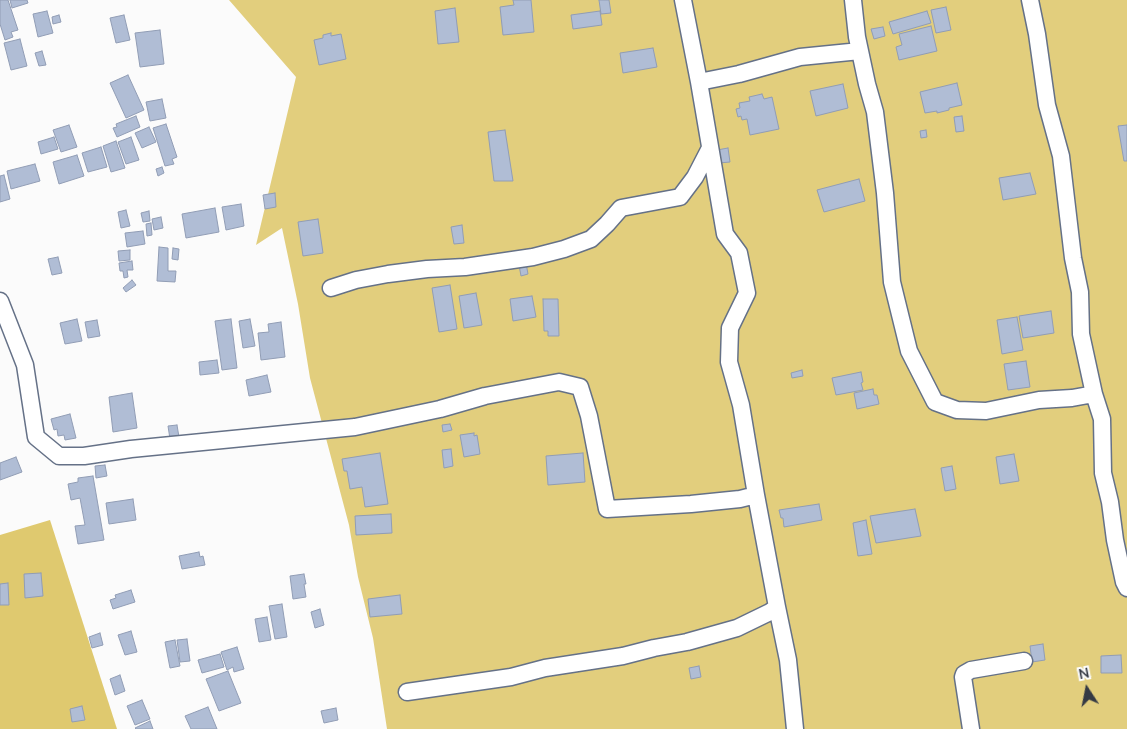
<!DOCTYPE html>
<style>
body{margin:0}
#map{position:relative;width:1127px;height:729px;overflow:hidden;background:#fbfbfb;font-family:"Nunito Sans",sans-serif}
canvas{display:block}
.north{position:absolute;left:1062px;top:664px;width:50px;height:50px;-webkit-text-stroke:4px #fbfbfb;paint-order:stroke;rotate:349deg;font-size:14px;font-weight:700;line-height:20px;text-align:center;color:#353a44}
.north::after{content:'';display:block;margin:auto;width:18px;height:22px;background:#353a44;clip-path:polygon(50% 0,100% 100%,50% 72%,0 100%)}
</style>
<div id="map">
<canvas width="1127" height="729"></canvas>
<div class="north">N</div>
</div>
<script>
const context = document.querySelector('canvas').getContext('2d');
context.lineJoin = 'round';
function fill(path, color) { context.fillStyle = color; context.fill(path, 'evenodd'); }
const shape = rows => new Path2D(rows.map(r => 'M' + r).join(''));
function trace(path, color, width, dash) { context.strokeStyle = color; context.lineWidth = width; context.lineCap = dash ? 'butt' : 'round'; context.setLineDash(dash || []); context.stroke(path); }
fill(shape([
 [229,0,1127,0,1127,729,387,729,373,638,358,577,349,525,310,378,298,304,282,228,256,245,296,77]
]), '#e2ce7d');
fill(shape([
 [50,520,117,729,0,729,0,535]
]), '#dfc96f');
const building = shape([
 [0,0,8,0,18,30,11,32,13,37,5,40,0,24,0,0],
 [10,0,27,0,28,3,12,8,10,0],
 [513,0,531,0,534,32,503,35,500,7,514,5,513,0],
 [599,0,609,0,611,13,601,14,599,0],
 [946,7,951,30,936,33,931,10,946,7],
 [455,8,459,42,438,44,435,11,455,8],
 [47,11,53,33,38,37,33,14,47,11],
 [600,11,602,25,573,29,571,15,600,11],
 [927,11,931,23,893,34,889,22,927,11],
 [59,15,61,22,53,24,52,17,59,15],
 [124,15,130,40,116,43,110,18,124,15],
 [931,26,937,51,899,60,896,47,902,45,899,34,931,26],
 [883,27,885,36,874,39,871,29,883,27],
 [160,30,164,64,140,67,135,33,160,30],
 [331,33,331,36,341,34,346,59,319,65,314,40,323,38,323,35,331,33],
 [20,39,27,66,11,70,4,43,20,39],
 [653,48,657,67,623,73,620,53,653,48],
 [42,51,46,65,39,66,35,53,42,51],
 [128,75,144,110,126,118,110,83,128,75],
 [957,83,962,105,949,108,949,110,937,113,937,111,925,113,920,92,957,83],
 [843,84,848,108,816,116,810,91,843,84],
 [762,94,764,99,772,97,779,129,750,135,747,119,742,120,741,116,738,117,736,109,740,108,739,103,750,101,749,97,762,94],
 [162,99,166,118,150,121,146,102,162,99],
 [136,116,140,127,117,137,113,128,117,127,116,124,136,116],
 [962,116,964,131,956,132,954,117,962,116],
 [166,124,177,157,172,159,174,164,165,166,153,128,166,124],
 [69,125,77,147,61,152,53,130,69,125],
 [1127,125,1127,161,1124,161,1118,126,1127,125],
 [149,127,156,142,142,148,135,133,149,127],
 [505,130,513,181,494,181,488,132,505,130],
 [926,130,927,137,921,138,920,131,926,130],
 [54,137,58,149,41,154,38,142,54,137],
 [131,137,139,160,126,164,118,142,131,137],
 [116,141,125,168,111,172,103,146,116,141],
 [101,147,107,167,88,172,82,153,101,147],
 [728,148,730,162,719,163,717,150,728,148],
 [77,155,84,176,59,184,53,162,77,155],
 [35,164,40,181,11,189,7,171,35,164],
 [162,167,164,173,158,176,156,169,162,167],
 [1030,173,1036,194,1003,200,999,178,1030,173],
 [4,175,10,199,0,202,0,176,4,175],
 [859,179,865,201,824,212,817,190,859,179],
 [275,193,276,207,265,209,263,195,275,193],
 [241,204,244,226,226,230,222,207,241,204],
 [215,208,219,232,186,238,182,214,215,208],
 [126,210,130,226,121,228,118,212,126,210],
 [149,211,150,221,143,222,141,213,149,211],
 [161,217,163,228,154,230,152,219,161,217],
 [318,219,323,253,303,256,298,222,318,219],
 [151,223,152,235,147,236,146,224,151,223],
 [462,225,464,243,454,244,451,227,462,225],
 [143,231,145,244,127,247,125,233,143,231],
 [159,247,168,248,168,271,176,271,175,282,157,281,159,247],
 [173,248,179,249,178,260,172,259,173,248],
 [130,250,130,260,119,261,118,251,130,250],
 [58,257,62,273,52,275,48,259,58,257],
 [132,261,133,270,127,270,128,277,124,278,123,271,120,271,119,263,132,261],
 [526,263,528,274,521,276,519,265,526,263],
 [132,280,136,285,126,292,123,288,132,280],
 [450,285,457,329,439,332,432,288,450,285],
 [476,293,482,325,464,328,459,296,476,293],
 [532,296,536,317,513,321,510,299,532,296],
 [543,299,558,299,559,336,548,336,548,331,544,331,543,299],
 [1051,311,1054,333,1023,338,1019,316,1051,311],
 [1017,317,1023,350,1002,354,997,320,1017,317],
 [77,319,82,341,65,344,60,323,77,319],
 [231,319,237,368,222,370,215,321,231,319],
 [250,319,255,346,243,348,239,321,250,319],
 [97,320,100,336,88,338,85,322,97,320],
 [281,322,285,357,261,360,258,333,269,332,268,324,281,322],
 [217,360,219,373,200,375,199,362,217,360],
 [1026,361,1030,387,1008,390,1004,364,1026,361],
 [802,370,803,376,792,378,791,373,802,370],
 [861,372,863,382,861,383,863,390,836,395,832,378,861,372],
 [267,375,271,392,249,396,246,380,267,375],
 [873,389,874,395,877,395,879,404,857,409,854,393,873,389],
 [132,393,137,428,113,432,109,397,132,393],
 [70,414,76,438,65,440,64,435,58,436,57,429,54,430,51,419,70,414],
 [450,424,452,430,443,432,442,425,450,424],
 [177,425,179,437,170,439,168,426,177,425],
 [474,433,474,436,477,435,480,454,464,457,460,435,474,433],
 [451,449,453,466,444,468,442,450,451,449],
 [380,453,388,504,365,507,362,487,350,489,347,471,344,471,342,459,380,453],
 [583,453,585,482,548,485,546,456,583,453],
 [1014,454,1019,481,1000,484,996,457,1014,454],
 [16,457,22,472,0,480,0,463,16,457],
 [105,465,107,476,96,478,95,466,105,465],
 [952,466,956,489,945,491,941,468,952,466],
 [93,476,104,540,78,544,75,526,85,525,80,498,71,500,68,484,78,482,78,478,93,476],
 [133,499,136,520,109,524,106,503,133,499],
 [819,504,822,520,784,527,783,518,781,518,779,510,819,504],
 [915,509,921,536,876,543,870,516,915,509],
 [391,514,392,533,356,535,355,516,391,514],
 [866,520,872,554,858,556,853,523,866,520],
 [199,552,200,557,203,556,205,565,182,569,179,556,199,552],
 [41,573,43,596,25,598,24,574,41,573],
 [304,574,306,584,304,584,306,597,293,599,290,576,304,574],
 [8,583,9,605,0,605,0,584,8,583],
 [131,590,135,602,113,609,110,600,116,598,115,595,131,590],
 [400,595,402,614,370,617,368,599,400,595],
 [282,604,287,637,275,639,269,606,282,604],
 [320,609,324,625,315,628,311,612,320,609],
 [267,617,271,640,259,642,255,619,267,617],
 [131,631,137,652,125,655,118,635,131,631],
 [100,633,103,645,92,648,89,637,100,633],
 [187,639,190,661,180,662,177,640,187,639],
 [175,640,180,666,170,668,165,642,175,640],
 [1043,644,1045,660,1032,662,1030,646,1043,644],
 [237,647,244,669,234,672,233,667,227,670,221,652,237,647],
 [220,654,224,667,202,673,198,660,220,654],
 [1121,655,1122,673,1101,673,1101,656,1121,655],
 [699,666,701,677,691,679,689,668,699,666],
 [228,671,241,703,219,711,206,679,228,671],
 [120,675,125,691,115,695,110,679,120,675],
 [142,700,150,719,135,725,127,706,142,700],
 [82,706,85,720,72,722,70,709,82,706],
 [208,707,217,729,191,729,185,716,208,707],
 [336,708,338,720,324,723,321,711,336,708],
 [150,721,153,729,136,729,135,728,150,721]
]);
fill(building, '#b0bdd5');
trace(building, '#919db5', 1);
const street = shape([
 [683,0,699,82],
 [853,0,857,37,867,84,875,112,885,193,892,282,909,351,935,402,957,410,986,411,1039,400,1072,398,1094,394],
 [1030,0,1037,34,1047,105,1061,156,1073,258,1080,292,1081,334,1094,394,1102,419,1103,473,1110,502,1115,540,1124,582,1127,588],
 [331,288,356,280,388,274,427,269,465,267,533,257,564,249,591,239,607,224,621,208,680,197,695,177,710,148],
 [0,301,25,365,36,437,59,456,84,456,131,449,355,427,440,409,485,396,559,382,580,387,589,416,607,509,691,504,740,499,756,495,741,405,729,362,730,328,747,293,739,253,725,234,699,82,739,74,800,57,860,51],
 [777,607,788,660,795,729],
 [407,692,511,677,545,668,623,656,654,648,687,642,737,628,770,612,777,607,756,495],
 [971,729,963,677,964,674,971,670,1024,661]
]);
trace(street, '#657187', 19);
trace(street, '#fff', 16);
</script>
